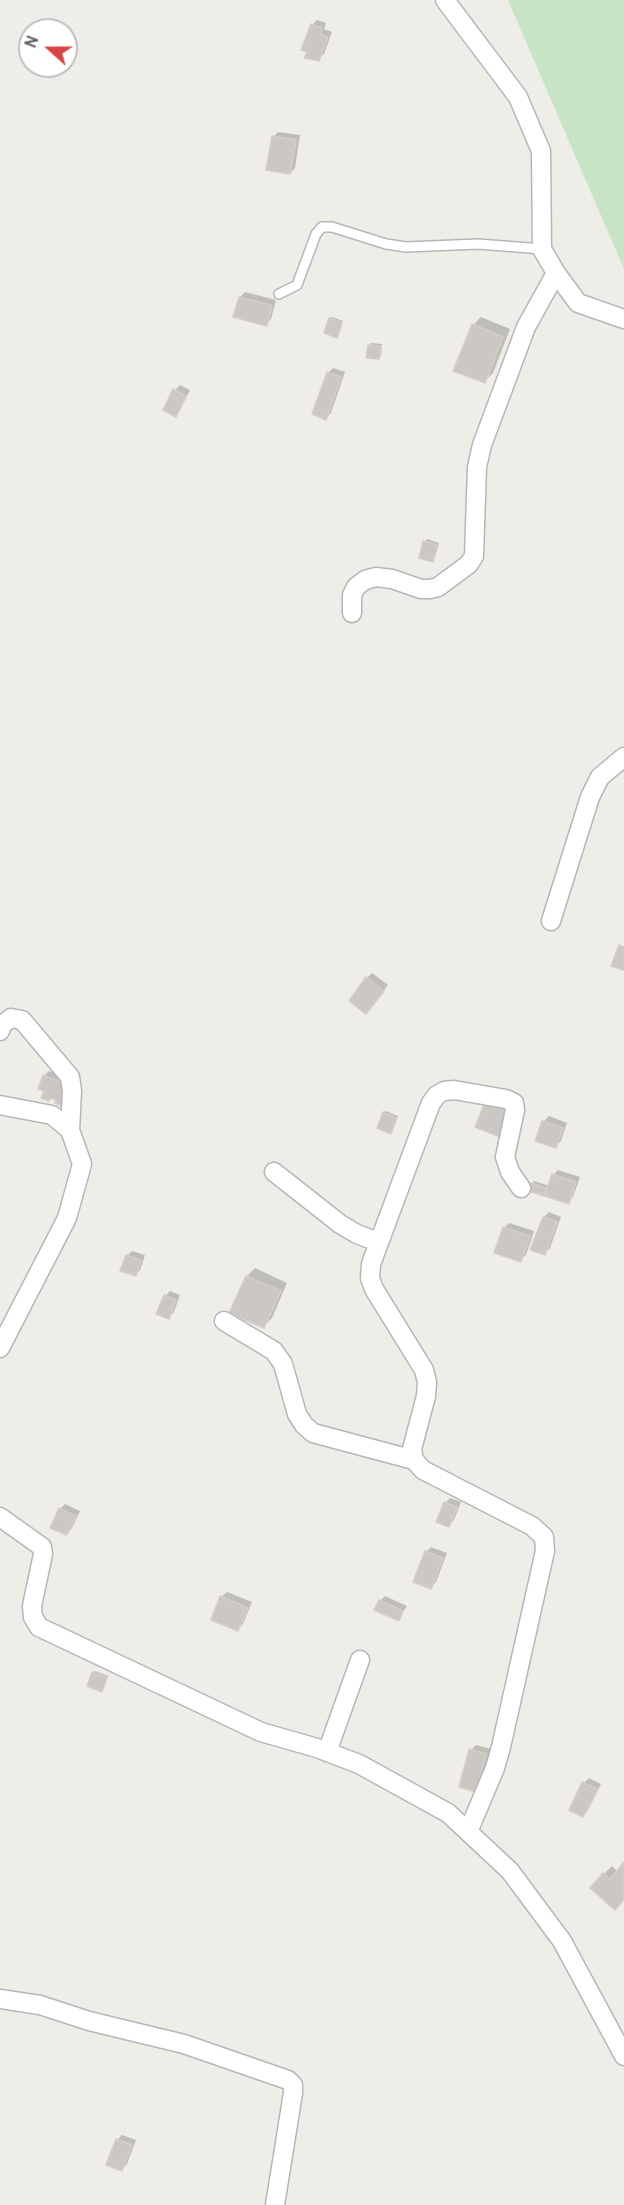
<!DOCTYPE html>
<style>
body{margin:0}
#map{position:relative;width:624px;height:2205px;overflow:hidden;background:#efede7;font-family:Overpass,sans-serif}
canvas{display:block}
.north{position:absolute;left:18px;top:18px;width:60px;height:60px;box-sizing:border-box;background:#fff;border:2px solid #bfc0c2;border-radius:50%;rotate:291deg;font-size:16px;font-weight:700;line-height:24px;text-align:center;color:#5f6266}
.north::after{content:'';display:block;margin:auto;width:21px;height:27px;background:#d94543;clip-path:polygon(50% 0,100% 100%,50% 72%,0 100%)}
</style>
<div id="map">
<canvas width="624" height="2205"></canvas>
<div class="north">N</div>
</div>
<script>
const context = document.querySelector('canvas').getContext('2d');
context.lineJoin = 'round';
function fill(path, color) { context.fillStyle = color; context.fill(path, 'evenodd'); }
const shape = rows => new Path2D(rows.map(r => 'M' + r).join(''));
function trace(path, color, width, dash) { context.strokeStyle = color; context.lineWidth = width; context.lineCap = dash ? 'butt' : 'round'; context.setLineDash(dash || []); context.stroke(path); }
fill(shape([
 [508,0,624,0,624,269]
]), '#c8e4c6');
fill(shape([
 [317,20,326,23,324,29,332,32,324,54,318,59,312,25],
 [278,132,300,135,295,168,290,173,273,137],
 [245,292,276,300,271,319,266,324,235,316,240,297],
 [332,317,343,321,336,336,330,319],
 [481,317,510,329,493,373,485,381,473,325],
 [371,343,382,344,381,356,379,358,369,346],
 [333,368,345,372,331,413,326,418,328,373],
 [180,385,190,390,180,410,175,415,175,390],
 [427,539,439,543,433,560,425,541],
 [372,973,388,985,371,1007,367,978],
 [49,1071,70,1079,58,1099,46,1090,44,1076],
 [386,1111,398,1116,391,1132,384,1113],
 [549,1116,567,1123,561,1141,556,1146,537,1140,544,1121],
 [558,1170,580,1177,573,1197,568,1202,549,1188,543,1194,532,1184,534,1181,550,1186,553,1175],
 [549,1212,561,1217,550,1248,544,1254,532,1249,544,1217],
 [509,1223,534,1231,526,1255,520,1260,504,1228],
 [132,1251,145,1255,140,1270,135,1275,127,1256],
 [255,1268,287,1283,272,1318,264,1326,247,1276],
 [170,1291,180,1295,174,1312,169,1317,165,1296],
 [450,1498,461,1502,454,1520,449,1525,445,1503],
 [65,1504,80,1511,72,1528,67,1534,60,1509],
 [431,1547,447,1553,436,1582,431,1587,426,1552],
 [227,1592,252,1602,243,1624,238,1629,221,1597],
 [385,1596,407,1606,398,1619,380,1601],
 [95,1671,108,1676,101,1690,93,1673],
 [476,1745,491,1749,481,1786,475,1791,471,1750],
 [589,1778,601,1784,588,1810,583,1816,584,1783],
 [624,1864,624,1899,604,1874,612,1866,618,1872],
 [122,2135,136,2140,127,2164,122,2169,117,2140]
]), '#0003');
const building = shape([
 [311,24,322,28,320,34,328,37,319,61,304,58,307,52,301,50,311,24],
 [272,136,296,140,290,174,266,170,272,136],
 [239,297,272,305,267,326,233,317,239,297],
 [329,318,342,323,337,338,324,333,329,318],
 [472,324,503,337,485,383,453,371,472,324],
 [368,345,381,346,379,359,366,358,368,345],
 [327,372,341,377,326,420,312,414,327,372],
 [173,389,186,396,176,417,163,410,173,389],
 [423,541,438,545,433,562,419,558,423,541],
 [619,945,624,947,624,970,611,966,619,945],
 [366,977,384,991,366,1014,349,1001,366,977],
 [43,1075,66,1084,63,1106,55,1103,56,1100,50,1098,49,1101,41,1098,44,1091,38,1089,43,1075],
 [487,1097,513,1111,503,1138,475,1127,487,1097],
 [383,1112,397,1118,391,1134,377,1128,383,1112],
 [542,1121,563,1128,556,1148,535,1141,542,1121],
 [552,1174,576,1182,569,1204,545,1196,552,1174],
 [531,1183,546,1188,544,1196,528,1191,531,1183],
 [543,1217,557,1222,545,1255,530,1250,543,1217],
 [503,1227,530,1236,521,1262,494,1253,503,1227],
 [126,1255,141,1260,136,1276,120,1271,126,1255],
 [246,1276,281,1291,264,1328,229,1313,246,1276],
 [164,1295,176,1300,169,1319,156,1314,164,1295],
 [444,1502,457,1507,449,1527,436,1522,444,1502],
 [59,1508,76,1516,67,1535,50,1528,59,1508],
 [425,1551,443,1558,431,1589,413,1582,425,1551],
 [220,1596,248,1608,238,1631,211,1620,220,1596],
 [379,1600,403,1611,399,1621,374,1610,379,1600],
 [92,1672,107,1678,102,1692,87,1686,92,1672],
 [469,1749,486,1754,476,1792,459,1787,469,1749],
 [582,1782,597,1789,583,1817,569,1810,582,1782],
 [624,1862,624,1900,615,1910,590,1888,603,1873,610,1879,624,1862],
 [116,2139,132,2145,122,2171,106,2165,116,2139]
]);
fill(building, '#cbc8c4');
trace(building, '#d3cec6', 1.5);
const service = shape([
 [279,294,297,285,316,234,322,227,332,227,386,244,406,247,478,244,542,249]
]);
const minor = shape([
 [445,0,518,97,541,151,542,249,556,273,578,303,624,319],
 [352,613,352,595,356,587,365,580,376,577,392,579,421,589,430,589,438,587,469,564,474,556,477,467,482,445,526,327,556,273],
 [551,921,590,797,600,777,624,757],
 [0,1031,2,1025,11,1018,22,1020,70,1077,72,1091,70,1130],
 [0,1105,52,1115,70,1130,82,1164,67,1218,0,1348],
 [274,1172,340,1224,357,1234,378,1242],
 [224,1321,274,1351,283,1364,297,1414,304,1425,313,1433,414,1460],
 [0,1517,42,1547,43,1554,32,1606,33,1617,39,1627,261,1732,317,1748,359,1764,448,1813,510,1871,562,1941,624,2056],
 [327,1752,360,1660],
 [468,1832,495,1768,501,1747,545,1551,544,1537,532,1526,423,1470,414,1460,412,1449,426,1396,427,1382,424,1370,374,1289,370,1278,371,1264,431,1103,437,1095,444,1091,454,1090,506,1099,514,1103,515,1110,505,1157,510,1172,521,1188],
 [0,1999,40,2005,89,2021,184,2044,288,2080,293,2085,293,2093,275,2205]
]);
trace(service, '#b4b7ba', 12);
trace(minor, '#b4b7ba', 21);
trace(service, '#fff', 9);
trace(minor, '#fff', 18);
</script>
